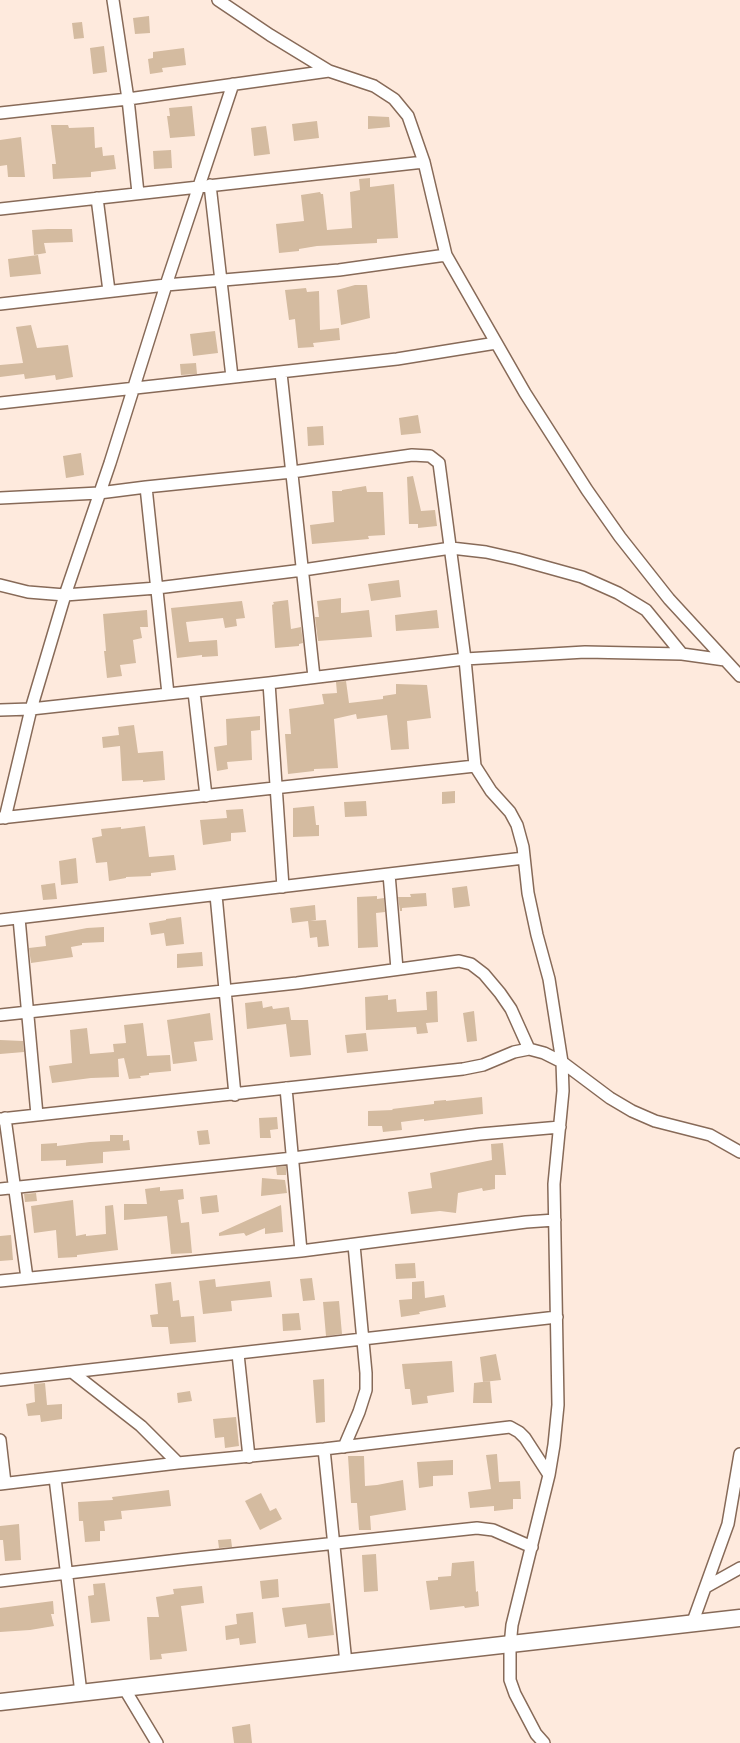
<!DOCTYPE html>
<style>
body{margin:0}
canvas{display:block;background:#feeadd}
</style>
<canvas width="740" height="1743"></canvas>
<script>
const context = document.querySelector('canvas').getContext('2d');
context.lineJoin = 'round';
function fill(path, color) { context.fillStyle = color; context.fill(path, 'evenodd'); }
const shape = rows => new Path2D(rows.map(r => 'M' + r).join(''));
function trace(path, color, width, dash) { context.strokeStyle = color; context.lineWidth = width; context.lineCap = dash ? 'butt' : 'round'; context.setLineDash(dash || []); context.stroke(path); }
fill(shape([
 [149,16,150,33,135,34,133,18],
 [82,22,84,38,74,39,72,23],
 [104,46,107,72,93,74,90,48],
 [184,48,186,65,162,68,163,72,150,74,148,59,153,58,153,52],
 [192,106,195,136,170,138,167,116,170,116,169,108],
 [368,116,389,117,390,127,368,129],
 [317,121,319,138,294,141,292,124],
 [51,125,68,125,69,128,94,127,95,148,102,147,103,156,114,155,116,169,91,172,91,177,53,179,52,164,56,164],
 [266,126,270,154,254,156,251,128],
 [21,137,25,177,8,177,7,165,0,166,0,140],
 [171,150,172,168,154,169,153,151],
 [370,178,370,187,394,184,398,238,377,239,377,243,317,246,299,249,299,251,279,253,276,224,304,221,301,195,320,192,321,194,323,194,327,230,352,228,350,192,360,190,359,179],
 [48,229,72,229,73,242,44,243,46,253,34,255,32,230],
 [38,255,41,274,10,277,8,259],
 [355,285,367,285,370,318,341,325,337,290],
 [306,288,307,292,319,291,320,330,339,328,340,340,313,343,314,347,298,348,295,319,289,320,285,290],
 [31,325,37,348,68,345,73,377,56,380,55,375,25,379,24,374,0,377,0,365,23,363,16,327],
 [215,331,218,353,193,356,190,334],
 [196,363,197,374,181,375,180,364],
 [418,415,421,433,401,435,399,418],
 [323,426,324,445,308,446,307,427],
 [81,453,84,475,66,478,63,456],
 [413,476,421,511,435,510,437,526,418,528,418,524,409,524,407,477],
 [366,486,367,492,383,492,385,535,368,536,369,539,312,544,310,525,334,522,332,491,342,491,342,490],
 [399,580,401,597,371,601,368,584],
 [341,598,341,613,369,610,372,637,318,641,315,617,319,617,317,601],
 [288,600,291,629,301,627,303,643,299,644,299,646,275,648,272,605,274,604,273,602],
 [242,601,245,618,236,619,237,626,225,628,223,618,186,622,189,642,217,640,218,656,202,657,202,655,177,658,171,608],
 [147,610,148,627,140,627,142,638,133,640,136,663,120,665,122,676,107,678,104,651,106,651,103,614],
 [437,610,439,628,396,631,395,615],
 [346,681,349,703,383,699,383,696,396,694,396,684,427,685,431,718,407,721,409,749,391,750,387,715,357,719,356,714,334,719,338,768,314,769,314,771,288,774,285,734,291,734,289,709,324,704,322,694,337,693,336,682],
 [260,716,260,730,251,731,252,760,227,762,228,769,217,771,214,747,227,745,226,719],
 [134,725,138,753,163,751,165,780,143,782,143,780,122,781,120,746,103,748,102,737,119,735,118,727],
 [455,791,455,803,442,804,442,792],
 [366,801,367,816,345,817,344,802],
 [314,806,316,825,319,825,319,836,293,837,293,808],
 [243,809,246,832,231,833,231,841,203,845,200,820,227,818,226,810],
 [145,826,149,857,174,855,176,870,151,873,151,876,126,877,126,878,109,881,107,862,96,863,92,838,102,836,101,829,121,827,121,829],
 [76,858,78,883,61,885,59,861],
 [55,883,57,899,43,900,41,885],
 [467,886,470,906,454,908,452,888],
 [426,893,427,906,402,908,402,911,400,911,398,897,411,897,410,894],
 [377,896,377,899,384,898,385,912,376,913,378,947,358,948,357,897],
 [315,905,316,920,310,921,326,920,329,946,318,947,317,937,310,938,308,921,292,923,290,908],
 [181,917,184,944,166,946,164,933,151,935,149,923,166,920,166,919],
 [104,927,104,942,82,943,82,945,71,947,73,957,31,963,29,948,46,946,45,936,87,928],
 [202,952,203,966,177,968,177,954],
 [437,991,438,1022,426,1023,428,1033,417,1034,416,1027,366,1030,365,997,388,995,388,1000,396,999,397,1012,427,1010,426,992],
 [262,1001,263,1008,272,1006,273,1009,289,1007,291,1020,308,1020,311,1055,290,1057,286,1024,247,1029,245,1003],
 [474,1011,477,1041,467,1042,463,1013],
 [210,1013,213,1040,194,1042,197,1061,173,1064,167,1020],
 [143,1023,147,1056,170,1055,171,1071,149,1073,149,1075,140,1076,141,1078,129,1079,124,1058,118,1059,119,1077,91,1078,52,1083,49,1066,72,1063,70,1030,87,1028,90,1054,114,1052,113,1044,126,1043,124,1025],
 [366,1033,368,1051,347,1053,345,1035],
 [0,1040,23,1041,24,1052,0,1054],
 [482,1097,483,1114,424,1121,424,1119,401,1122,402,1130,383,1132,382,1126,368,1126,368,1111,393,1110,392,1109,434,1104,434,1101,446,1100,446,1101],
 [277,1117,278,1129,270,1130,271,1138,260,1138,259,1118],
 [208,1130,210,1144,199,1145,197,1131],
 [110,1135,123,1135,123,1141,129,1140,130,1150,103,1152,103,1163,66,1166,66,1160,41,1161,41,1144,57,1143,57,1146,90,1142,110,1141],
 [503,1143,506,1175,495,1175,495,1189,483,1191,482,1188,458,1193,456,1213,440,1211,411,1214,408,1192,432,1188,430,1173,492,1160,491,1144],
 [286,1166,286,1175,277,1175,276,1167],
 [262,1178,285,1180,287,1193,261,1196],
 [160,1187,160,1191,183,1189,184,1199,178,1200,181,1223,189,1222,192,1253,171,1254,167,1216,124,1220,124,1204,147,1204,145,1189],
 [36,1193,37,1201,25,1202,24,1194],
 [217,1195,219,1212,202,1214,200,1197],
 [73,1200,76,1236,86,1234,86,1236,106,1234,105,1206,113,1205,118,1250,77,1255,77,1257,58,1258,56,1230,34,1233,31,1206],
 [281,1205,283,1232,265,1234,265,1228,246,1236,244,1233,219,1236,219,1233],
 [11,1235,13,1260,0,1261,0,1236],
 [415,1263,416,1278,396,1279,395,1264],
 [312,1278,315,1300,303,1301,300,1279],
 [215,1279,216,1287,270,1281,272,1297,231,1301,232,1311,203,1314,199,1281],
 [424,1281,425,1298,444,1295,446,1307,419,1312,420,1314,401,1317,399,1300,412,1299,412,1282],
 [171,1282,173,1301,179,1300,181,1317,194,1316,196,1342,170,1344,168,1327,152,1327,150,1315,158,1314,155,1284],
 [339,1301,342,1334,326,1336,323,1302],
 [299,1313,301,1330,283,1331,282,1314],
 [496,1354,501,1380,483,1382,480,1357],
 [452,1361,454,1392,427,1396,428,1403,412,1405,410,1389,405,1389,402,1364],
 [324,1379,325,1422,316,1423,313,1380],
 [490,1381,492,1403,473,1403,474,1383],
 [45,1383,47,1405,62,1404,62,1419,41,1422,40,1415,28,1416,26,1404,35,1402,34,1384],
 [190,1391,192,1401,178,1403,177,1393],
 [236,1417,239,1446,225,1448,224,1437,215,1438,213,1419],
 [497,1454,499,1482,520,1481,521,1499,513,1499,513,1509,494,1511,494,1506,470,1508,468,1492,491,1489,486,1455],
 [348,1456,364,1456,365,1486,377,1485,403,1480,406,1510,370,1516,371,1530,359,1530,357,1503,351,1503],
 [453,1460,453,1475,433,1476,433,1486,419,1488,417,1462],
 [169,1490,171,1506,121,1511,122,1519,104,1521,105,1531,100,1531,100,1541,85,1542,83,1521,79,1521,78,1502,113,1500,112,1497],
 [261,1493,270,1511,276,1508,282,1519,260,1530,245,1501],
 [19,1524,21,1560,5,1561,3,1540,0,1540,0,1526],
 [231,1539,232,1547,219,1548,218,1540],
 [376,1554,378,1591,364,1592,362,1555],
 [474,1561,476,1592,478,1591,479,1606,465,1608,464,1606,430,1610,426,1581,438,1580,438,1577,451,1576,452,1563],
 [278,1579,279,1597,262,1599,260,1581],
 [105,1583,110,1621,91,1623,88,1596,94,1595,93,1584],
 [202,1586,204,1603,181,1606,187,1651,161,1654,162,1659,150,1660,147,1617,159,1617,156,1597,174,1594,173,1589],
 [53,1601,54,1614,51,1614,54,1626,30,1630,0,1632,0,1608],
 [330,1603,334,1635,308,1638,306,1624,285,1627,282,1608],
 [253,1612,256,1643,240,1645,239,1638,226,1640,225,1626,237,1624,236,1614],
 [250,1724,252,1743,234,1743,232,1727]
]), '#d4bba0');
const street = shape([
 [113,0,128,99,138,193],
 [218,0,270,35,329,71,374,86,394,99,408,116,424,162,446,255,525,393,587,490,620,537,669,599,740,676],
 [0,113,128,99,329,71],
 [210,185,232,377],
 [97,198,109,291],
 [0,209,424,162],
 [0,304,166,285,339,270,446,255],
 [281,373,314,677],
 [0,403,397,359,496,343],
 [146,487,168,694],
 [0,498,99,493,146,487,292,472,412,455,430,456,439,463,465,659,475,766,491,791,510,812,517,825,523,847,528,893,537,935,549,979,562,1062,563,1091,554,1184,558,1405,554,1445,549,1475,512,1625,510,1646,510,1680,515,1694,536,1734,544,1743],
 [0,585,28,592,65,595,157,588,303,570,451,548,486,552,517,559,582,577,618,593,646,610,682,654],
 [269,683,283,887],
 [194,692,206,796],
 [0,710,31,709,269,683,465,659,585,652,682,654,725,660],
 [0,818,475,766],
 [5,818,31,709,65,595,110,463,166,285,233,84],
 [389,874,397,969],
 [216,895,235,1095],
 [19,918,37,1115],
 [0,920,524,858],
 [0,1015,297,983,459,961,471,964,484,974,500,993,511,1009,529,1049],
 [286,1088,301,1251],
 [5,1118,27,1278],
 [0,1119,463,1069,483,1065,514,1052,529,1049,544,1053,562,1062,610,1098,632,1111,655,1121,710,1135,740,1152],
 [0,1189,293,1158,480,1134,560,1127],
 [0,1281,301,1251,526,1222,555,1220],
 [238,1354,249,1457],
 [72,1372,141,1426,178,1463],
 [0,1380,557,1317],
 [0,1440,5,1483],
 [344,1447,359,1412,366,1390,366,1373,354,1245],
 [324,1449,346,1663],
 [55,1478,81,1693],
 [0,1484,178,1463,324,1449,510,1427,519,1432,525,1438,549,1475],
 [0,1581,187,1559,477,1528,493,1530,532,1547],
 [706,1587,740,1568],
 [692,1624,728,1524,740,1454],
 [124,1688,157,1743]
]);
const secondary = shape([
 [0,1702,740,1618]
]);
trace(street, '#876a58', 14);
trace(secondary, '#876a58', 19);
trace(street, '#fff', 11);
trace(secondary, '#fff', 16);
</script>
